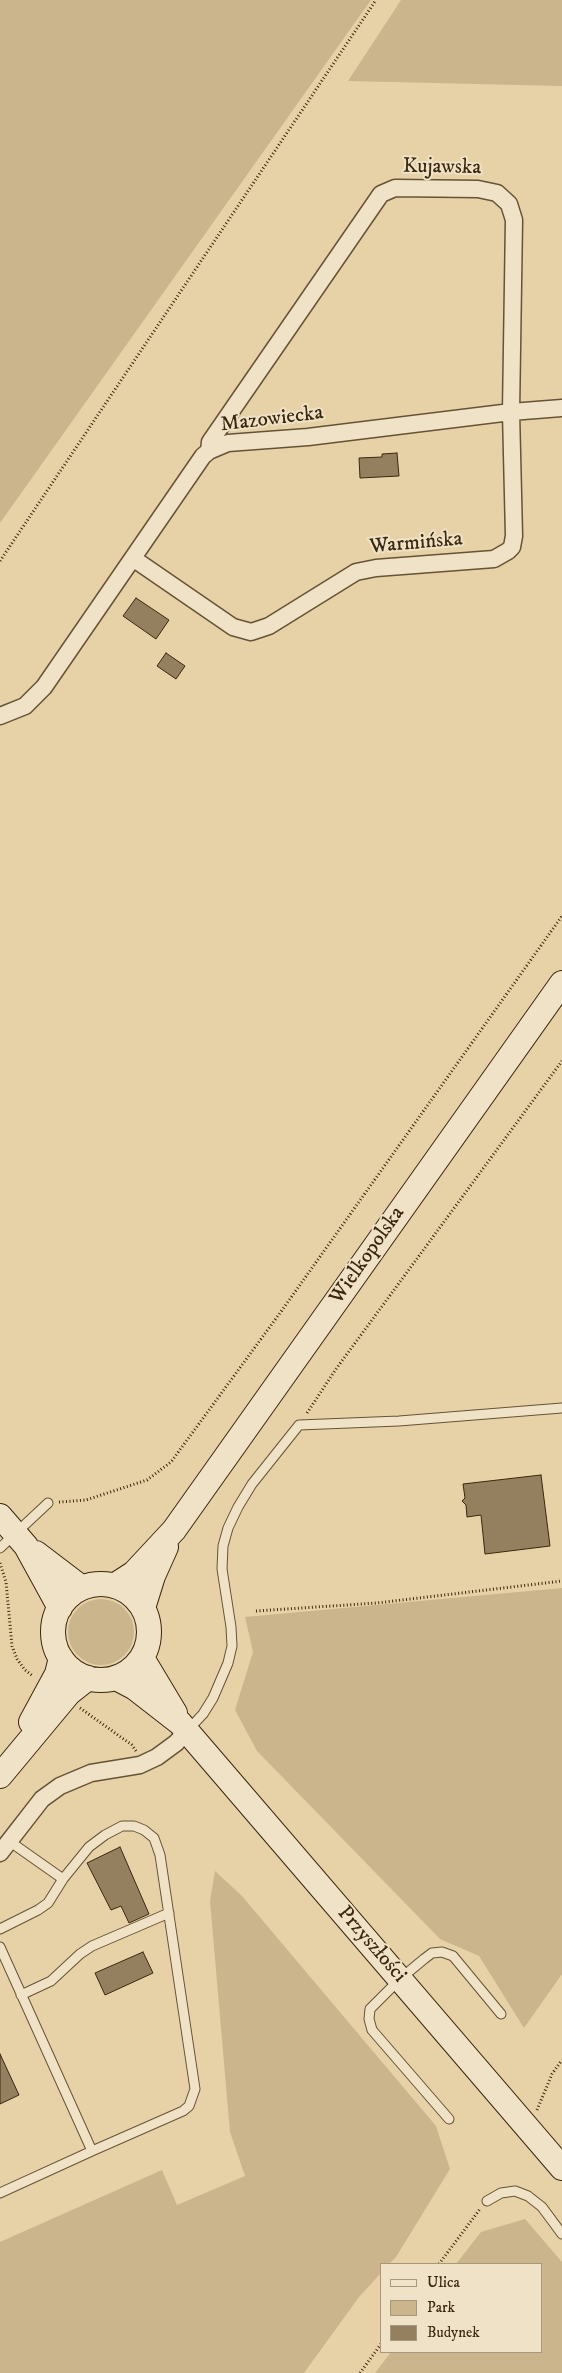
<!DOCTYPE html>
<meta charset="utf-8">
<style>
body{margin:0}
#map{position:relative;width:562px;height:2373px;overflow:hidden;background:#e7d2a7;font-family:"IM FELL DW Pica",serif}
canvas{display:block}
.legend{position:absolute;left:380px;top:2263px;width:162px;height:90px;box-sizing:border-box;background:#efe2c6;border:1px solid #a7977d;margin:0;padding:6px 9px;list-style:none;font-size:15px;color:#3b270f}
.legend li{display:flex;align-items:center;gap:10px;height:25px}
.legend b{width:25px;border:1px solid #a7977d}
</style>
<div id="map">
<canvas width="562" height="2373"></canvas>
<ul class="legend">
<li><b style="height:6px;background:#efe2c6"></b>Ulica</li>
<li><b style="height:14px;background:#cab58d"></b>Park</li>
<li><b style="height:14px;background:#94805e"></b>Budynek</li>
</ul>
</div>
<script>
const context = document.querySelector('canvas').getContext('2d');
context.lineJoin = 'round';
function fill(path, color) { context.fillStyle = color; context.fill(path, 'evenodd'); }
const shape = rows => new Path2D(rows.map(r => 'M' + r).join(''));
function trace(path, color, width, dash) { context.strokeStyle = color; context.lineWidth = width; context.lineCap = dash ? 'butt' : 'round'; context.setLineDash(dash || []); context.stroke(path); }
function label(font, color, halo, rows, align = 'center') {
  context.font = font + ' "IM FELL DW Pica",serif'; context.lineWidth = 4; context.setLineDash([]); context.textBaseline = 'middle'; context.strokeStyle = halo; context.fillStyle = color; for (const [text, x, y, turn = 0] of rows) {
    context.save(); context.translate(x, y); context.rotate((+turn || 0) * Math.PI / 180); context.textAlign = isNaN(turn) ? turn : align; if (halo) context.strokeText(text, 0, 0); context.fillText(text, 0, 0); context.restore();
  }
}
fill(shape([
 [0,0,371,0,0,523],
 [401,0,562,0,562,86,348,81],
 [562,1588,562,1974,524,2028,479,1956,440,1939,257,1751,235,1710,253,1652,245,1617],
 '68 1632a33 33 0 1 1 66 0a33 33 0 1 1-66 0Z',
 [215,1871,242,1896,436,2126,450,2169,396,2257,389,2264,381,2264,381,2273,359,2297,304,2373,0,2373,0,2242,162,2170,177,2205,245,2176,230,2132,210,1901],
 [525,2219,562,2262,562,2373,375,2373,391,2352,541,2352,541,2264,456,2264,481,2232]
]), '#cab58d');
const building = shape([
 [397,453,399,476,360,478,359,458,382,457,382,454,397,453],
 [136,598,169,620,156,639,123,616,136,598],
 [166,653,185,666,176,679,157,666,166,653],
 [541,1475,550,1546,485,1554,481,1515,467,1517,466,1505,462,1501,465,1498,463,1484,541,1475],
 [120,1847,149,1914,129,1923,121,1906,111,1910,87,1863,120,1847],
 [143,1952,153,1973,105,1995,95,1973,143,1952],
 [0,2054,19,2095,0,2104,0,2054]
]);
fill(building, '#94805e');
trace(building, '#3b270f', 1);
const lane = shape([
 [0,1548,48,1503],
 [187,1731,203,1714,213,1698,228,1663,232,1646,231,1627,222,1569,223,1546,228,1528,238,1507,252,1484,299,1425,399,1421,562,1408],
 [0,1929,38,1910,48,1903,63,1879],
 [0,1947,92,2151,183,2111,189,2106,195,2089,160,1855,154,1838,144,1830,134,1826,122,1826,105,1835,89,1847,63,1879,9,1841],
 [21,1995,51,1981,80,1954,92,1946,169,1913],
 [449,2119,372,2030,369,2019,370,2009,400,1979,424,1959,432,1953,442,1952,453,1956,501,2014],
 [0,2193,92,2151],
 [487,2201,501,2193,515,2191,528,2196,542,2207,562,2234]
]);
const street = shape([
 [134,559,233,627,251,632,269,626,356,572,376,568,494,559,508,551,512,547,514,536,511,412,514,220,509,204,497,193,478,189,395,188,381,194,210,442,209,451],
 [0,716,25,706,44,687,203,456,209,451,228,443,308,437,511,412,562,408],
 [0,1853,42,1799,60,1786,91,1773,140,1765,157,1757,176,1743,187,1731]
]);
const secondary = shape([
 [0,1516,26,1546,60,1608],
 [36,1553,82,1588],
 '53 1632a48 48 0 1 1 96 0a48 48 0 1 1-96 0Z',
 [114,1586,134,1573,174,1530,562,983],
 [143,1608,153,1576,166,1547],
 [142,1658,175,1713],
 [116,1678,135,1688,180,1723,562,2168],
 [31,1722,57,1674,61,1658],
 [0,1776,69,1693,88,1678]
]);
trace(lane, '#665235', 11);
trace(street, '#665235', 19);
trace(secondary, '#3b270f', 26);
trace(shape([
 [0,561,376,0],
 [307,1413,336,1369,562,1061],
 [59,1502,86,1500,147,1480,171,1462,280,1313,562,916],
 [0,1563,6,1582,12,1646,17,1659,25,1670,33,1676],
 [256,1611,377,1603,562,1581],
 [80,1708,132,1745,136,1751],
 [537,2110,552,2074,562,2060],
 [439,2264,480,2209],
 [360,2373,381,2344]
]), '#3b270f', 3, [1, 2.5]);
trace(lane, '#efe2c6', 9);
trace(street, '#efe2c6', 16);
trace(secondary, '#efe2c6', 24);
label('21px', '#3b270f', '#efe2c6', [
 ["Kujawska",442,168,1],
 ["Mazowiecka",272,420,-7],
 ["Warmińska",416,544,-5],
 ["Wielkopolska",368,1256,-55],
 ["Przyszłości",371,1945,49]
]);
</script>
